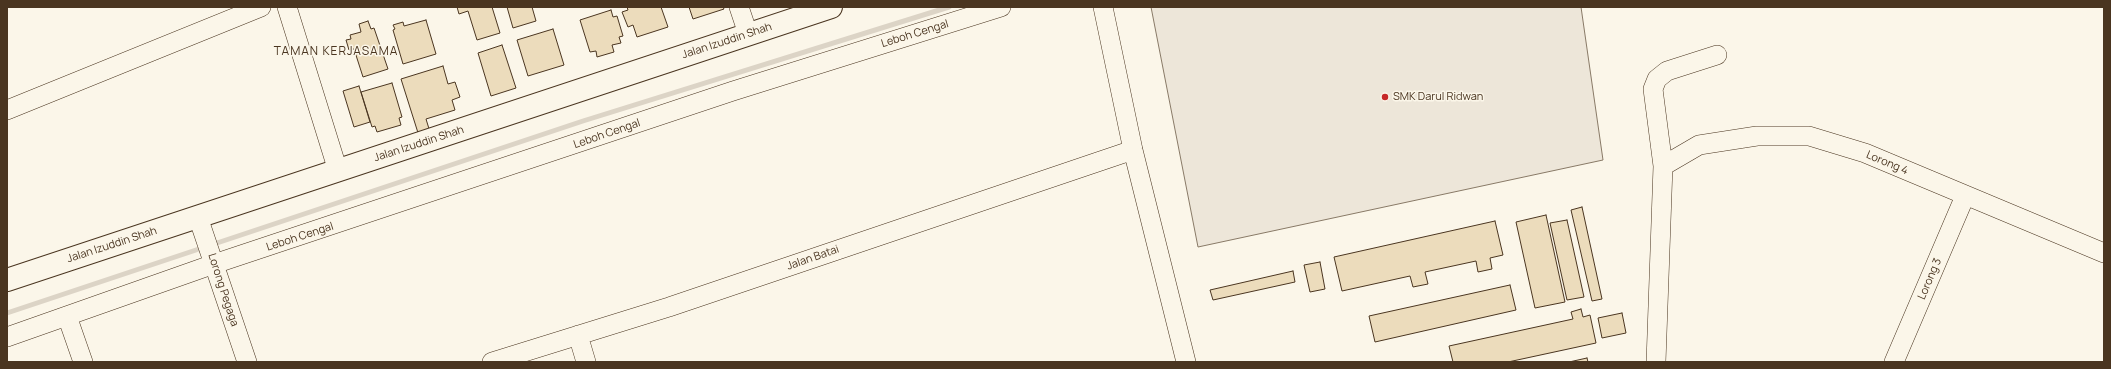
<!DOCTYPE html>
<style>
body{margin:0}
#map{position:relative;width:2111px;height:369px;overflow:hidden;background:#fbf6e9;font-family:Manrope,sans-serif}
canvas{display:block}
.frame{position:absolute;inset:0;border:8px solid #4a3520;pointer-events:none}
</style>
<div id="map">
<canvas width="2111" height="369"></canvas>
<div class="frame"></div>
</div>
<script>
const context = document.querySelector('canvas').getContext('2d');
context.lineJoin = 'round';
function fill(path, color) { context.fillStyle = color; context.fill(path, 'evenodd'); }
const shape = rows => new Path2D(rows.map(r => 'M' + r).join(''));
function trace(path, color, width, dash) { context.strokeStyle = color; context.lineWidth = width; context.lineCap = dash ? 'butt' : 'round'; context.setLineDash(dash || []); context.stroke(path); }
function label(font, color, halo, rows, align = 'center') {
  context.font = font + ' Manrope,sans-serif'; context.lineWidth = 3; context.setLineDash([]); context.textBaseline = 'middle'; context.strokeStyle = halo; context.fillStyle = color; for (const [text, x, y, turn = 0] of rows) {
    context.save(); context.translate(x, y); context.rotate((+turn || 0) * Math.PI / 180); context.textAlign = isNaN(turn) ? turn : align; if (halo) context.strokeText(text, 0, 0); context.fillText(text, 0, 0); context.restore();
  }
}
const green = shape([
 [1151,7,1581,7,1603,160,1198,247,1151,7]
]);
fill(green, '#ede6d9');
trace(green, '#887966', 1);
trace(shape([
 [7,313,583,121,949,7]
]), '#dcd4c6', 5);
const building = shape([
 [457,7,492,7,500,33,477,40,468,11,459,14,457,7],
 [507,7,532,7,536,21,513,28,507,7],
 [627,7,661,7,668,27,637,37,633,25,628,27,622,12,628,10,627,7],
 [689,7,723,7,724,9,693,19,689,7],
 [611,10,613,17,617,16,623,36,619,37,621,43,612,45,614,52,597,57,596,51,590,52,580,20,611,10],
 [426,20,436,54,403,64,393,30,395,29,393,25,403,22,404,26,426,20],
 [368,21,371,29,374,28,388,69,363,77,354,49,349,50,346,40,351,39,350,35,361,32,359,24,368,21],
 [553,29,564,65,528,76,517,40,553,29],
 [502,45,516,88,491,96,478,53,502,45],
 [443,66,448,84,455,82,460,97,452,100,455,110,426,119,430,132,419,136,401,79,443,66],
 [392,83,402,117,399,118,401,125,377,132,375,126,372,127,361,92,392,83],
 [359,86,370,122,354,127,343,91,359,86],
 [1582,207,1602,299,1592,301,1571,210,1582,207],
 [1546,215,1565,302,1535,308,1516,222,1546,215],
 [1567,220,1584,297,1567,300,1550,223,1567,220],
 [1495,221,1503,255,1490,258,1492,269,1478,272,1476,261,1425,272,1428,284,1413,287,1410,276,1342,291,1334,257,1495,221],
 [1320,262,1325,289,1310,292,1304,265,1320,262],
 [1293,271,1295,282,1213,300,1210,290,1293,271],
 [1510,285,1516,310,1375,342,1369,316,1510,285],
 [1581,309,1583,317,1590,315,1596,343,1508,362,1453,362,1449,346,1573,319,1571,312,1581,309],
 [1622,313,1626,333,1602,338,1598,318,1622,313],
 [1587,358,1588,362,1569,362,1587,358]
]);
fill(building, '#ecdcbc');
trace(building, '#4a3520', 1);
const minor = shape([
 [287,7,338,171],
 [739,7,748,34],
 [1103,7,1133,150,1186,362],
 [7,110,261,7],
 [1663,166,1699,145,1757,136,1809,136,1865,153,2104,253],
 [198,217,247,362],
 [67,316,83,362],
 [578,335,586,362],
 [7,337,214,264,733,91,1001,7],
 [492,362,669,307,1133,150],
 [1656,362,1663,166,1653,89,1657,79,1667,71,1717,55],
 [1894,362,1965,196]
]);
const major = shape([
 [7,280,831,7]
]);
trace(minor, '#4a3520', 20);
trace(major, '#4a3520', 24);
trace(minor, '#fbf6e9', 19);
trace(major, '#fbf6e9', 22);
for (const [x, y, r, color] of [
 [1385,97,4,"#c62828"]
]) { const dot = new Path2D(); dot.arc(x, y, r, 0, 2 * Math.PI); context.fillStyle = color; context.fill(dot); trace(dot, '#fbf6e9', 1.5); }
label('11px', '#4a3520', '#fbf6e9', [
 ["Leboh Cengal",915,34,-17],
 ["Jalan Izuddin Shah",727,41,-18],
 ["Leboh Cengal",607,134,-19],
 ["Jalan Izuddin Shah",419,144,-18],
 ["Lorong 4",1887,163,23],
 ["Leboh Cengal",300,237,-18],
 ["Jalan Izuddin Shah",112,245,-18],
 ["Jalan Batai",813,258,-19],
 ["Lorong 3",1930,279,-67],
 ["Lorong Pegaga",223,290,72]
]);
label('11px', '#4a3520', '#fbf6e9', [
 ["SMK Darul Ridwan",1393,97]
], 'left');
context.letterSpacing = '1px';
label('12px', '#4a3520', '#fbf6e9', [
 ["TAMAN KERJASAMA",336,52]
]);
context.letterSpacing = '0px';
</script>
